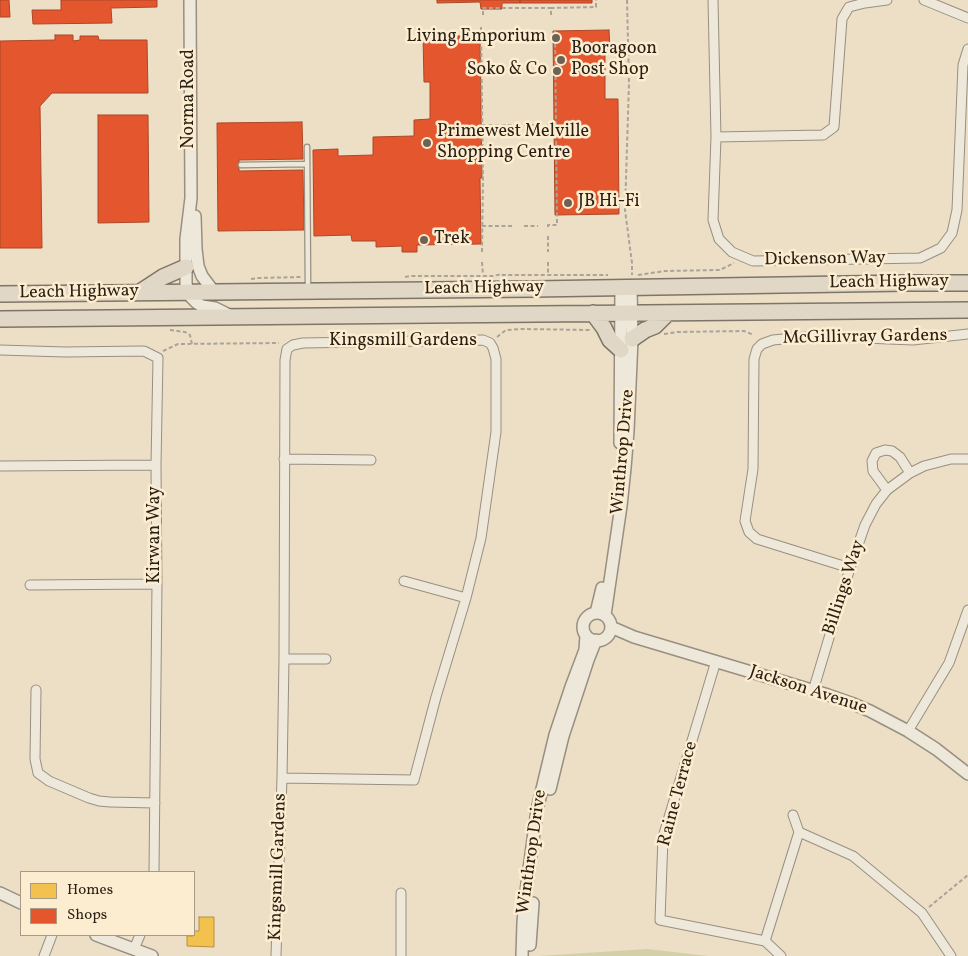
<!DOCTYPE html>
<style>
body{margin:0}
#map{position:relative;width:968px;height:956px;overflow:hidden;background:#ecdfc6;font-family:Vollkorn,serif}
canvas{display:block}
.legend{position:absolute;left:20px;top:871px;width:175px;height:65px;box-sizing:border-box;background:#fdedd0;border:1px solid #a89b85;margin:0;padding:6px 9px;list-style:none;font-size:15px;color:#281f15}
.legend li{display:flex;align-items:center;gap:10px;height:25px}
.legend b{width:25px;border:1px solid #a89b85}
</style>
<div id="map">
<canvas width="968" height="956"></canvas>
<ul class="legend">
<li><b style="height:14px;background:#f2c14e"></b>Homes</li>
<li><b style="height:14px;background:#e4572e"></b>Shops</li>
</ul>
</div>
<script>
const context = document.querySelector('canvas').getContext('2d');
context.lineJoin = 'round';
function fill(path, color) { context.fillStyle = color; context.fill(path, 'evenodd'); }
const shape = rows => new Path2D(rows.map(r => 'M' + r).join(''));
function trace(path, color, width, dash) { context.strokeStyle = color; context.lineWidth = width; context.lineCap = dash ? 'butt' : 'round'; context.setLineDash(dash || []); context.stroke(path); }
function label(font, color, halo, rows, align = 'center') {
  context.font = font + ' Vollkorn,serif'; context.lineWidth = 5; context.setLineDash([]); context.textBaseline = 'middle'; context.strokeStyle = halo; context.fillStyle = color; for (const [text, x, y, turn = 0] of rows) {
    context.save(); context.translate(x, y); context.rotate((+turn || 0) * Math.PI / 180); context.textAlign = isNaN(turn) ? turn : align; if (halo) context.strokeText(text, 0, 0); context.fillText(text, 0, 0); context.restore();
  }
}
fill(shape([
 [647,949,708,956,538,956]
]), '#d3d0a7');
const homes = shape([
 [199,917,214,917,214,947,187,946,187,936,193,936,194,931,199,931,199,917]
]);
fill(homes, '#f2c14e');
trace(homes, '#b5903d', 1);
const shops = shape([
 [0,0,9,0,10,17,0,17,0,0],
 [61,0,157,0,157,7,111,8,112,23,33,24,32,10,61,10,61,0],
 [437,0,520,0,520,3,502,3,502,9,481,9,480,2,437,3,437,0],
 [520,0,592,0,592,3,520,3,520,0],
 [609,30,610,50,605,50,605,99,618,99,619,214,555,215,553,31,609,30],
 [55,35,73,35,73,41,80,40,80,36,98,36,99,40,147,40,148,93,52,93,40,106,42,248,0,248,0,41,55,40,55,35],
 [423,36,480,36,482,178,480,178,481,244,417,245,417,252,402,252,402,246,376,247,376,241,352,241,351,235,314,236,313,150,338,149,338,156,373,155,373,137,414,136,414,120,430,119,430,82,424,82,423,36],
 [98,115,148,115,149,222,98,223,98,115],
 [302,122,303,159,239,160,239,171,303,170,304,230,218,231,217,123,302,122]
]);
fill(shops, '#e4572e');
trace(shops, '#ac4626', 1);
const service = shape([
 [307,147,308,288],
 [241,165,307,164]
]);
const minor = shape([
 [713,0,716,137,713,220,719,239,732,252,753,261,920,258,941,248,952,233,957,210,963,65,968,49],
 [924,0,968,18],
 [716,137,823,135,834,127,842,19,849,7,865,3,887,0],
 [0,350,65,352,144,351,158,358,156,465,157,584,154,872],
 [284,459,371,460],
 [0,466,156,465],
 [887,490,873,471,872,461,876,453,885,450,892,451,900,457,910,473],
 [850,568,757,539,749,532,745,521,753,469,754,359,757,349,762,344,773,340,824,335,864,338,913,340,968,334],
 [404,581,466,598],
 [30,585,157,584],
 [284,659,326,659],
 [716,661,663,837,660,920,765,941,781,956],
 [36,690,35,759,38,773,49,781,89,798,99,801,110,802,155,803],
 [813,691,850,568,865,525,876,504,887,490,910,473,924,466,951,459,968,459],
 [908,731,949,663,968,610],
 [799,832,853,856,922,913,951,956],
 [401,893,401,956],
 [765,941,799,832,793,815],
 [134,949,140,935],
 [44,956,52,935],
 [276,956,282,778,284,659,285,360,287,349,293,345,303,343,483,340,490,343,493,348,496,359,496,432,481,538,466,598,436,697,414,780,282,778]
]);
const tertiary = shape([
 [190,0,191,198,186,239,186,284,190,296,197,303,202,306,215,308,231,316],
 [195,216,196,249,198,266,202,276,214,292],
 [620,443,621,287],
 [596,613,602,588],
 '583 627a14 14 0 1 1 28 0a14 14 0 1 1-28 0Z',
 [605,615,621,506,625,468,628,431,632,339,631,287],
 [611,627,634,637,828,695,851,703,870,711,908,731,936,749,968,774],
 [550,789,563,736,588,660,596,640],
 [0,893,21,903],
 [96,935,152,956],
 [530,945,533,903],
 [522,956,523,923,525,899,537,810,555,735,571,687,585,650,586,635]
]);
const trunk = shape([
 [140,292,163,277,186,267],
 [0,294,534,289,907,283,968,283],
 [593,313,604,328,610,340,621,350],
 [0,319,968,310],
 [632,339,645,330,655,326,668,313]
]);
trace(service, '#988f80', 7);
trace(minor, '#988f80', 11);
trace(tertiary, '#988f80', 14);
trace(trunk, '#7d7568', 18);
trace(shape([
 [627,0,629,83,625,210,632,263,632,275],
 [483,15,483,8,551,8],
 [551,15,551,8,596,7,596,0],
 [481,27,483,176,482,252],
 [482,125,513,125],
 [524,125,537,125],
 [547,125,555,125],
 [482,226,514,226],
 [524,226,538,226],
 [548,227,548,225,557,225,555,28],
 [548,236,548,252],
 [482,262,483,275],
 [548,262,548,275],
 [638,275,665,271,720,270,734,263],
 [405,277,410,276,493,276,502,274,503,275,608,275],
 [251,279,258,278,301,277],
 [170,330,185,332,190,335,192,344],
 [664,334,677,332,744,331,754,335],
 [497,337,506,330,522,329,590,330],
 [163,351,178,344,279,343],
 [929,907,968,875]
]), '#a9a398', 2, [4, 2.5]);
trace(service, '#eee8db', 4.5);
trace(minor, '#eee8db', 9);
trace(tertiary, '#eee8db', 11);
trace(trunk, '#e1d7c6', 15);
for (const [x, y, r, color] of [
 [556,38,5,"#6d6253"],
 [561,60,5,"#6d6253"],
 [557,71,5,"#6d6253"],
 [427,143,5,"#6d6253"],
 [568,203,5,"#6d6253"],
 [424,240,5,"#6d6253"]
]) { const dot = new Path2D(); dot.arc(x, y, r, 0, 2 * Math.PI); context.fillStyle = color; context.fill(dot); trace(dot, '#fdedd0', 2); }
label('18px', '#281f15', '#fdedd0', [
 ["Living Emporium",546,38,"right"],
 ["Booragoon",571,50],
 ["Post Shop",571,71],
 ["Soko & Co",547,71,"right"],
 ["Primewest Melville",437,133],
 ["Shopping Centre",437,154],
 ["JB Hi-Fi",578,203],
 ["Trek",434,240]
], 'left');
label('18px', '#281f15', '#fdedd0', [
 ["Norma Road",190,99,-90],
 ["Dickenson Way",825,260,-1],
 ["Leach Highway",889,283,-1],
 ["Leach Highway",484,289,-1],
 ["Leach Highway",79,293,-1],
 ["McGillivray Gardens",865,338,-1],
 ["Kingsmill Gardens",403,342],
 ["Winthrop Drive",624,452,-85],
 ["Kirwan Way",156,535,-90],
 ["Billings Way",845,588,-72],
 ["Jackson Avenue",808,691,18],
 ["Raine Terrace",679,794,-75],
 ["Winthrop Drive",533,852,-82],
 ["Kingsmill Gardens",279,867,-88]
]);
</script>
